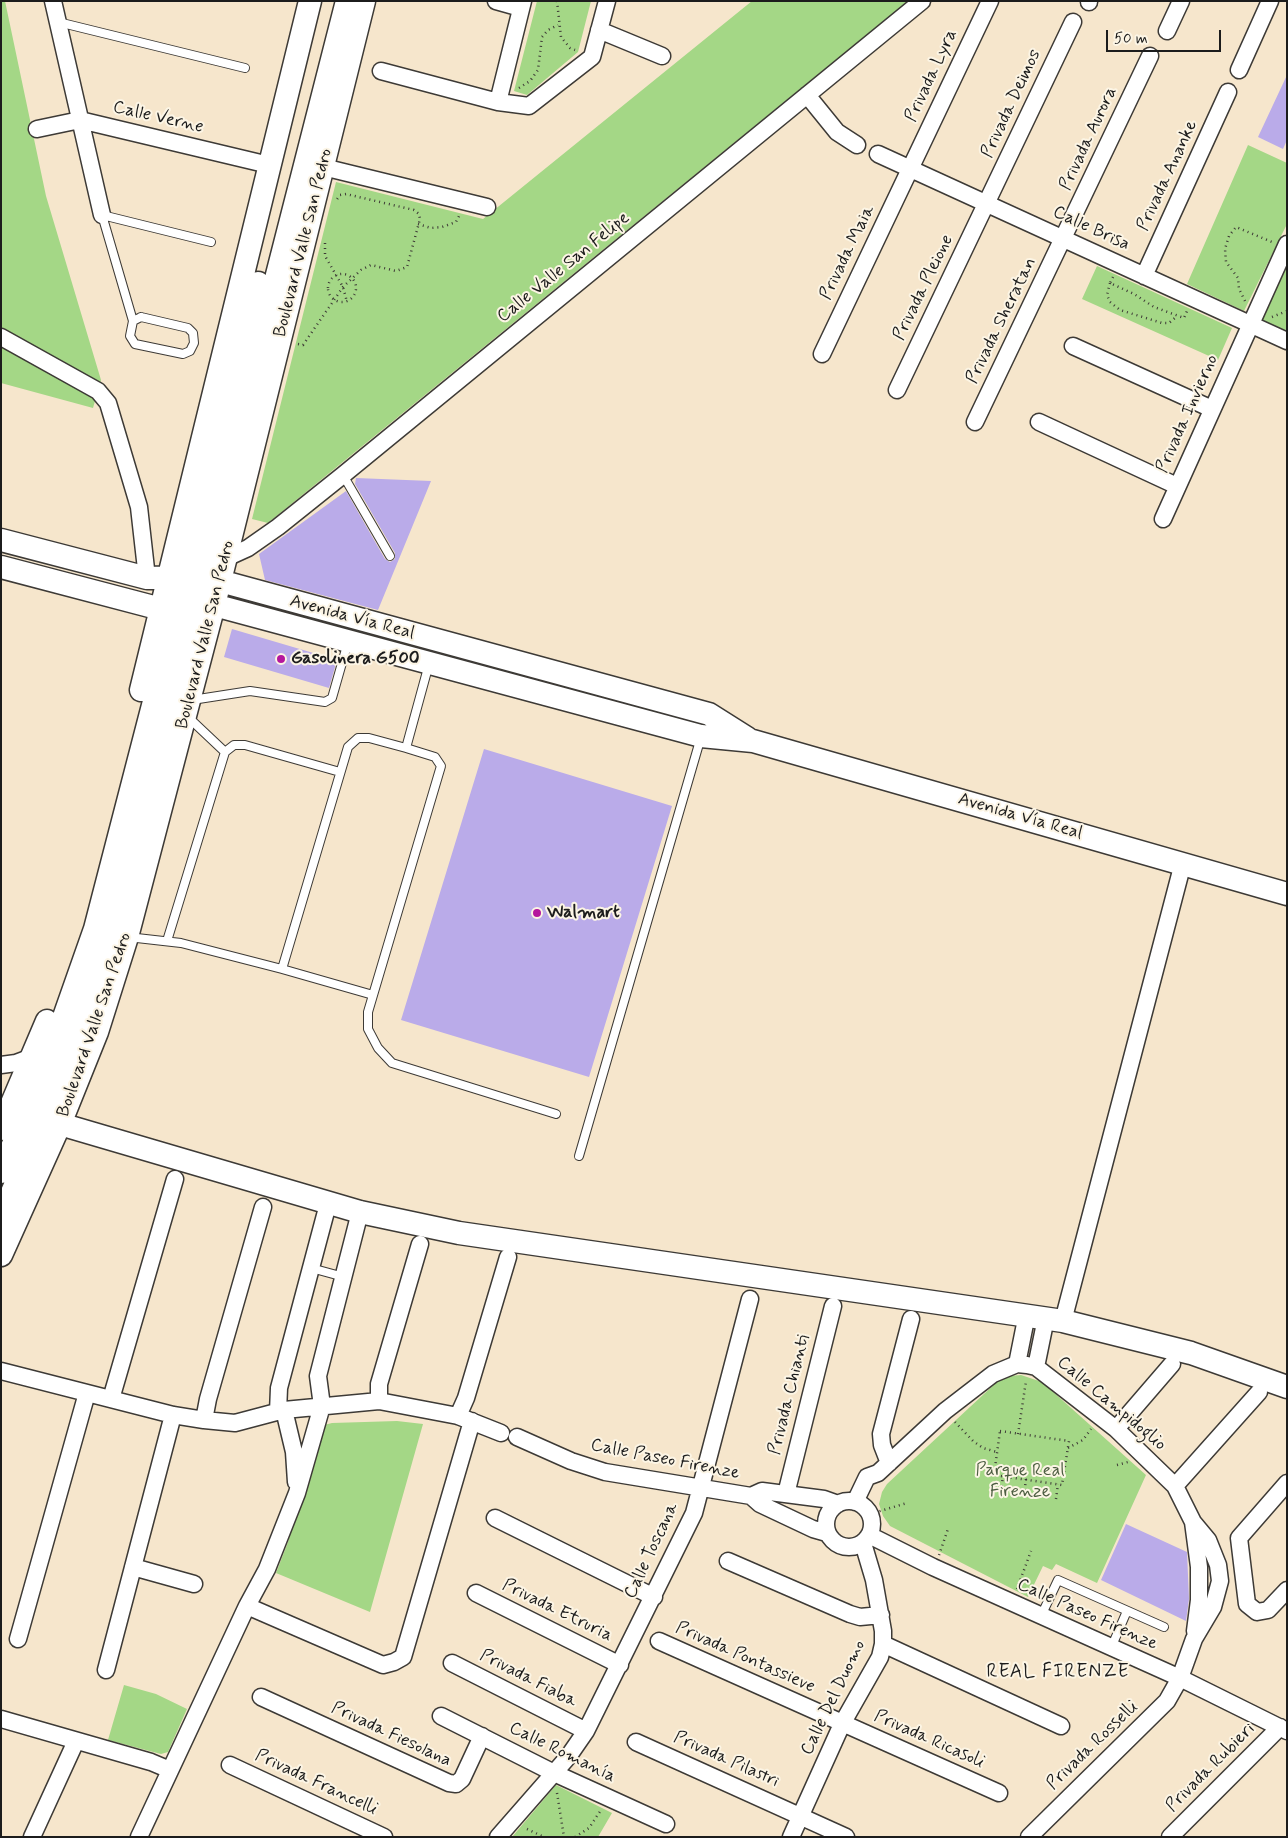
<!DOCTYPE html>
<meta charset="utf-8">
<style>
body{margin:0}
#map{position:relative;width:1288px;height:1838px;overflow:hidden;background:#f6e6cc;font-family:Mynerve,sans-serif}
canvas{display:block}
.frame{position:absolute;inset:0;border:2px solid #1c1c1c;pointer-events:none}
.scale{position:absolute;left:1106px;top:30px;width:115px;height:22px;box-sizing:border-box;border:2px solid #1c1c1c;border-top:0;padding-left:6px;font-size:15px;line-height:18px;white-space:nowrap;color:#1c1c1c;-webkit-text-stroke:4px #fcf5e5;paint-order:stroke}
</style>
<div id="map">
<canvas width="1288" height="1838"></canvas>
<div class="frame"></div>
<div class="scale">50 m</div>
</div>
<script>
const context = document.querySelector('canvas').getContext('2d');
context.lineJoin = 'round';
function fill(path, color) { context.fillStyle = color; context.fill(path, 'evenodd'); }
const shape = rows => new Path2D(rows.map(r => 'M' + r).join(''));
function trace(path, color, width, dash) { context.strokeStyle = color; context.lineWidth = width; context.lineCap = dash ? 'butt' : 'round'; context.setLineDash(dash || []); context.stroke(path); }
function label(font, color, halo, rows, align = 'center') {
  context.font = font + ' Mynerve,sans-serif'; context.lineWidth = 4; context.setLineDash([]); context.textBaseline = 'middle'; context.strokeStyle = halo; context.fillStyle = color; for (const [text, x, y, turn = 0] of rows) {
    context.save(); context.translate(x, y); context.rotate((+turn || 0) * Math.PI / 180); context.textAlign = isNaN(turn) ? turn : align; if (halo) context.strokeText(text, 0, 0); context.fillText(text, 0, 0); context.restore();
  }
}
fill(shape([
 [1,1,5,1,46,196,101,380,93,408,1,383],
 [537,1,591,1,578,52,527,95,514,91],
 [752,1,908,1,268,523,252,519,336,182,483,219],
 [1248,145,1287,163,1287,224,1244,311,1187,284],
 [1097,266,1232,328,1218,360,1082,299],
 [1287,266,1287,332,1262,321],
 [1021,1375,1042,1382,1146,1475,1097,1583,1056,1564,1052,1570,1043,1566,1028,1597,890,1526,883,1516,879,1504,882,1492,887,1484,998,1381,1009,1376],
 [397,1421,423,1424,370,1612,276,1573,288,1542,320,1426,332,1423],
 [124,1685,156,1694,187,1709,168,1752,161,1754,108,1740],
 [556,1785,612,1813,598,1837,512,1837]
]), '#a4d786');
fill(shape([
 [1287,75,1287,140,1283,149,1258,137],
 [356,478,431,481,378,610,265,580,259,554,346,491,385,559,390,562,395,559,395,553,355,484],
 [232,629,337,660,329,688,224,657],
 [484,749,672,806,589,1077,401,1020],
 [1126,1524,1187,1552,1189,1599,1186,1621,1101,1580]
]), '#baabe9');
const lane = shape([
 [58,22,245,68],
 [141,317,188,328,193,333,194,343,190,351,183,354,135,344,130,336,133,321,141,317],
 [133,321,102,215,211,242],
 [343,475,390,556],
 [192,700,250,691,325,702,332,698,348,642],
 [189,718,225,752],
 [406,748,435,757,441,766,368,1012,368,1029,378,1048,392,1063,556,1114],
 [128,937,181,943,282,969,348,747,358,738,369,738,406,748,429,664],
 [167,941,225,752,234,745,245,745,340,772],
 [282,969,373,995],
 [579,1156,701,737],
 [311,1268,344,1277],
 [1041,1616,1058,1580,1164,1627],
 [1111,1648,1127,1611]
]);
const street = shape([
 [53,1,102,215],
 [496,1,521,8],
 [1089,2,1089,1],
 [599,30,662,56],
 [1167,31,1181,1],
 [1239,70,1270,1],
 [381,71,498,102,529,106,592,57,607,1],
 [807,95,837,132,857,145],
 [498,102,523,1],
 [37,129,80,120,269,165],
 [878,154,1287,341],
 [323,167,487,207],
 [1144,276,1228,92],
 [1,337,98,391,108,403,139,507,147,578],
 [1073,346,1212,409],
 [822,354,990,1],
 [897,390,1073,22],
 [975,422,1150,56],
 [1039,422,1177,486],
 [1163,519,1287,244],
 [226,558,248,548,278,527,343,475,922,1],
 [1,1065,16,1063,32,1057],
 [1063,1321,1183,863],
 [1017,1364,1027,1314],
 [1036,1367,1046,1318],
 [1,1371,173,1415,204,1420,235,1423,284,1410,379,1401,458,1416,501,1433],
 [111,1399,175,1179],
 [379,1401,379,1384,420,1244],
 [284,1410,294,1452,296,1482],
 [278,1412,279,1388,328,1204],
 [458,1416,466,1398,508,1257],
 [204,1420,208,1399,263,1207],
 [1116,1429,1172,1364],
 [517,1437,571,1461,605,1472,751,1496,760,1504,813,1529,827,1533],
 [889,1463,882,1445,881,1434,911,1319],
 [1287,1483,1239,1538,1247,1604,1257,1612,1268,1610,1287,1590],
 [1175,1486,1259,1392],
 [786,1494,833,1306],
 [751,1496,762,1491,824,1499,838,1504],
 '826 1524a23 23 0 1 1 46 0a23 23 0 1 1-46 0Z',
 [855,1502,867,1477,878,1473,945,1411,993,1374,1017,1364,1027,1365,1036,1367,1116,1429,1175,1486,1193,1522,1208,1540,1218,1565,1220,1581,1213,1607,1194,1639,1180,1678,1167,1701,1029,1837],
 [495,1518,654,1597],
 [1193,1522,1199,1567,1199,1600,1195,1631],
 [869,1535,933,1567,1180,1678,1287,1731],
 [728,1561,850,1614,860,1617,881,1615],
 [133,1567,194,1584],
 [476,1593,620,1665],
 [247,1606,267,1569,297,1493,322,1406,318,1376,360,1212],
 [18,1639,87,1393],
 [659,1641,999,1793],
 [883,1644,1061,1726],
 [452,1663,586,1731],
 [106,1670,173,1415],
 [261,1697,449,1783,456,1784,462,1779,482,1736],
 [441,1716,554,1773,666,1824],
 [1,1719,151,1762,170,1770],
 [636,1742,846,1837],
 [230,1765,384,1837],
 [32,1837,76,1741],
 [139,1837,247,1606,383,1665,394,1662,403,1657,472,1421],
 [498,1837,568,1757,586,1731,694,1513,750,1299],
 [791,1837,842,1724,880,1657,883,1644,883,1631,874,1580,863,1543],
 [1170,1837,1280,1727]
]);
const secondary = shape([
 [1,540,147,578,185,577,220,581,709,714,747,738],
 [1,567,161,609,197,603,214,605,701,736,753,741,1287,894],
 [141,690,310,1],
 [60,1124,360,1212,459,1233,1063,1321,1191,1353,1287,1387],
 [1,1129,47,1021],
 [1,1172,27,1113,63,1020,95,929,179,605,258,283],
 [1,1217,45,1119,81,1025,111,933,210,554,267,314,347,1],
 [1,1255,60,1124,97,1032,127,937,214,605,364,1]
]);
trace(lane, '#3d3a36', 10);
trace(street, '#3d3a36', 19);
trace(secondary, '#3d3a36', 25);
trace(shape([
 [557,1,561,37,570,48,575,50],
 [519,88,530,81,538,70,542,37,548,30,558,25],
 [418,224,431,228,442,227,456,222,459,216],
 [325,243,325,256,343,287,347,302],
 '328 288a14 14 0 1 1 28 0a14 14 0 1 1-28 0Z',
 [1113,277,1110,283,1134,294,1154,307,1184,318,1187,311],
 [1110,283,1107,295,1110,302,1120,310,1162,323,1169,323,1176,317],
 [1245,301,1239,289,1238,278,1226,262,1225,249,1229,236,1236,227,1272,242],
 [1272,317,1287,311],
 [298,344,303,345,343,287,361,270,371,265,396,271,407,267,420,219,419,214,414,210,346,194,340,195,335,202],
 [955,1422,973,1441,983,1448,997,1452],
 [1000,1431,1069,1441,1062,1485,994,1475,1000,1431],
 [1018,1434,1026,1381],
 [1068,1448,1083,1440,1091,1429],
 [1117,1465,1128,1462],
 [1001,1491,1003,1476],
 [1024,1495,1026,1479],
 [1056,1499,1058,1484],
 [870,1514,907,1503],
 [939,1555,948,1529],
 [1017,1589,1031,1551],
 [557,1793,564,1837],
 [527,1829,544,1837],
 [575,1837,589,1828,601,1810]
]), '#3d3a36', 2.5, [1, 4]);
trace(lane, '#fff', 8);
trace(street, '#fff', 16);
trace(secondary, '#fff', 22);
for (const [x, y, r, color] of [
 [281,659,5,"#b5179e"],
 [537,913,5,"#b5179e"]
]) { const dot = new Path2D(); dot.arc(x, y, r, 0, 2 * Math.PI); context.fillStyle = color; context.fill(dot); trace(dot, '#fcf5e5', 2); }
label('18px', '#1c1c1c', '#fcf5e5', [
 ["Privada Lyra",932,76,-65],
 ["Privada Deimos",1012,104,-65],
 ["Calle Verne",158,118,13],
 ["Privada Aurora",1089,139,-65],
 ["Privada Ananke",1168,176,-65],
 ["Calle Brisa",1091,229,25],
 ["Boulevard Valle San Pedro",304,243,-76],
 ["Privada Maia",848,253,-64],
 ["Calle Valle San Felipe",564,268,-39],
 ["Privada Pleione",924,288,-64],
 ["Privada Sheratan",1002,321,-64],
 ["Privada Invierno",1188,414,-66],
 ["Avenida Vía Real",352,618,15],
 ["Boulevard Valle San Pedro",206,635,-76],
 ["Avenida Vía Real",1020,817,16],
 ["Boulevard Valle San Pedro",95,1025,-71],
 ["Privada Chianti",790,1395,-76],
 ["Calle Campidoglio",1111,1404,40],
 ["Calle Paseo Firenze",665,1460,11],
 ["Calle Toscana",652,1551,-65],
 ["Privada Etruria",557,1611,26],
 ["Calle Paseo Firenze",1087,1615,24],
 ["Privada Pontassieve",745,1658,24],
 ["Privada Fiaba",528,1679,27],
 ["Calle Del Duomo",834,1698,-64],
 ["Privada Fiesolana",391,1735,25],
 ["Privada Ricasoli",929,1740,24],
 ["Privada Rosselli",1093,1746,-44],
 ["Calle Romanía",562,1753,26],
 ["Privada Pilastri",726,1760,24],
 ["Privada Rubieri",1211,1768,-45],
 ["Privada Francelli",316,1783,25]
]);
label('bold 18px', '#1c1c1c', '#fcf5e5', [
 ["Gasolinera G500",291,659],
 ["Walmart",547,913]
], 'left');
label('18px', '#4c5d41', '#fcf5e5', [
 ["Parque Real",1020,1471],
 ["Firenze",1020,1492]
]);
context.letterSpacing = '1px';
label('19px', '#1c1c1c', '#fcf5e5', [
 ["REAL FIRENZE",1058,1673]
]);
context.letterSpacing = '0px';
</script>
